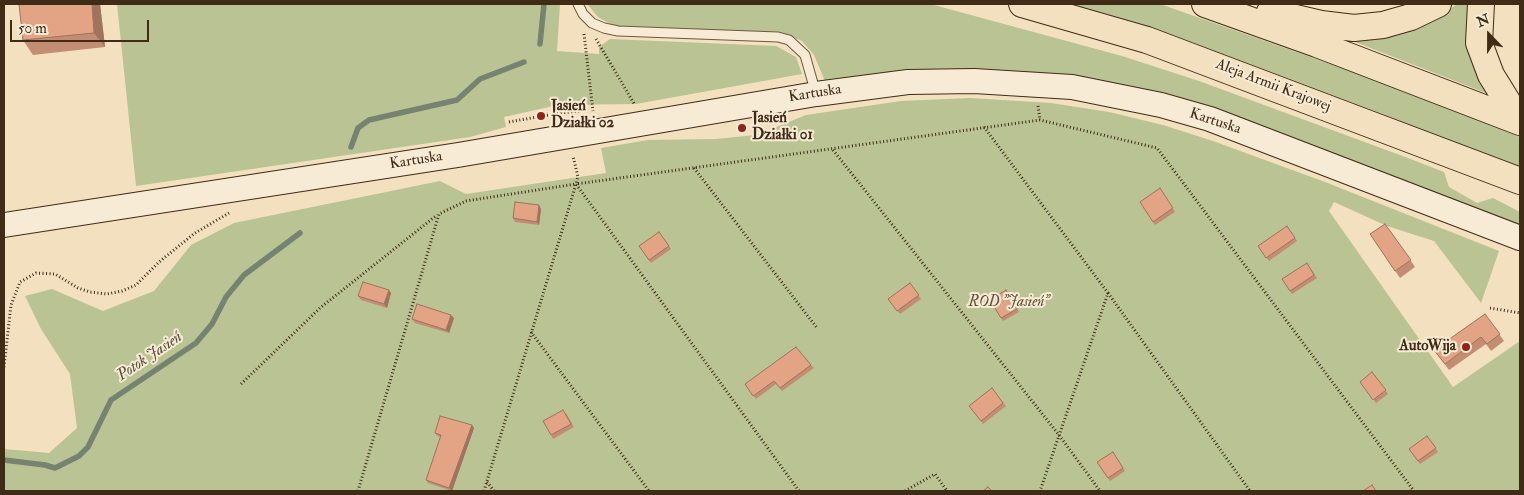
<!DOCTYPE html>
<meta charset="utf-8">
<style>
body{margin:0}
#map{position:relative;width:1524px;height:495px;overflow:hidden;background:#f3e0be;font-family:"IM FELL Double Pica",serif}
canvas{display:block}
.frame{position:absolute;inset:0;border:5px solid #402b17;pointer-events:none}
.north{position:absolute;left:1464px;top:10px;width:50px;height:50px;-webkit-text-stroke:4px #f7ebd5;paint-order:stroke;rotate:338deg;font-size:14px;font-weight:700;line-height:20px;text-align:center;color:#402b17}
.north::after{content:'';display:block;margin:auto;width:18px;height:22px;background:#402b17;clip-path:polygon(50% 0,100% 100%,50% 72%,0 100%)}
.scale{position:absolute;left:10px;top:20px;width:139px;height:22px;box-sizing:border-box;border:2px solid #402b17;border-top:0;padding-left:6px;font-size:15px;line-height:18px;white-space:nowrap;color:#402b17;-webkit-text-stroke:4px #f7ebd5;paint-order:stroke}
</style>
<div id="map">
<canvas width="1524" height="495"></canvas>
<div class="frame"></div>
<div class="north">N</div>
<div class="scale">50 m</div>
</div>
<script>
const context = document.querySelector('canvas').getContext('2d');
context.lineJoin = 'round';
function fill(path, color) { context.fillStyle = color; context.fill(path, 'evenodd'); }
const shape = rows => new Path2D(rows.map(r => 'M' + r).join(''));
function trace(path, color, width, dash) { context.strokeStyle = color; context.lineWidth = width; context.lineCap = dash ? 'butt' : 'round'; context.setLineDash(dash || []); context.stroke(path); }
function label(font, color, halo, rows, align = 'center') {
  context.font = font + ' "IM FELL Double Pica",serif'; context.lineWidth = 4; context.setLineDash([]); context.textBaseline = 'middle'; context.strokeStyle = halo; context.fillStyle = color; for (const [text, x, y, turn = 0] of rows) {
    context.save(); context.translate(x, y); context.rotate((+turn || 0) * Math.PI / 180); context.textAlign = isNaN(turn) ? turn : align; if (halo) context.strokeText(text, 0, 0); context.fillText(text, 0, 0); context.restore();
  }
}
fill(shape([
 [117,4,560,4,557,51,599,54,599,47,610,39,776,46,796,57,802,74,636,104,558,105,504,117,506,127,470,137,136,186],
 [587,4,934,5,1122,56,1199,81,1408,158,1444,172,1449,187,1477,203,1493,198,1520,212,1520,226,1247,121,1169,95,1090,78,1015,71,912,70,825,81,814,55,802,41,780,32,614,26,598,17],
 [1065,4,1160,4,1393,86,1520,137,1520,169,1383,114,1170,34],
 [1457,4,1472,4,1466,30,1467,46,1479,80,1491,95,1350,40,1389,37,1413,30,1434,21],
 [970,98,1051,103,1109,112,1163,125,1213,141,1325,182,1499,251,1481,303,1434,241,1387,226,1334,202,1329,211,1453,387,1520,341,1520,491,4,491,4,449,49,453,77,428,70,374,41,329,25,296,52,289,103,311,154,291,191,245,234,223,440,181,466,194,606,173,601,148,648,140,715,139,757,135,806,115,901,101]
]), '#b9c393');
trace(shape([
 [540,44,544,4],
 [351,147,358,128,369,120,457,100,480,79,524,62],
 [4,460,45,465,55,468,79,456,88,447,111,400,196,343,212,324,226,297,244,275,300,233]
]), '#778371', 5.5);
const lane = shape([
 [578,4,583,14,592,23,604,28,618,31,778,37,789,40,805,55,816,94]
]);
const secondary = shape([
 [4,225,458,155,816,94,908,82,974,81,1072,87,1161,105,1210,119,1520,238]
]);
const primary = shape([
 [1022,4,1147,40,1520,181],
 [1205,4,1317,44,1520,122],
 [1481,4,1479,43,1491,75,1520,122],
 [1270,12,1321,24,1354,28,1383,25,1411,17,1438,4]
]);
trace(lane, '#6d5841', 11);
trace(secondary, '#402b17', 26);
trace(primary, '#402b17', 28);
trace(shape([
 [584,34,593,111],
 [596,39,635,105],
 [1038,106,1040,120],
 [509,122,559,113,580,111],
 [984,127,1108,293,1040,491],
 [833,150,1059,435,1100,491],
 [694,168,817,328],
 [1108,293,1250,491],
 [1490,308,1520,313],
 [531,332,649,491],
 [4,367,11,305,20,282,36,273,55,274,78,288,90,292,107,294,122,291,136,285,159,262,195,233,229,213],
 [241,384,320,308,437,215],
 [487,482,494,491],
 [358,491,439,214,466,201,576,184],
 [484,491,576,184,578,177,573,156],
 [799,491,576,184,1040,120,1157,148,1414,491],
 [905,491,935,474,947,491]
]), '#402b17', 3, [1, 2.5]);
trace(lane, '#f7ebd5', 9);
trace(secondary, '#f7ebd5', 24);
trace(primary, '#f3e0be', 26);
fill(shape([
 [19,4,100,4,105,47,33,55,23,40],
 [1160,188,1175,212,1155,225,1140,202],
 [541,209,539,225,515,222,513,218],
 [1385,224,1415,267,1400,278,1370,234],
 [1287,226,1297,241,1269,261,1258,246],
 [659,232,671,249,651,263,639,246],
 [1307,263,1317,278,1292,294,1282,279],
 [910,283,921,299,900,314,888,299],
 [1006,290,1019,312,1003,321,1001,318],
 [391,293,387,308,361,300,358,296],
 [1485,314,1504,341,1491,351,1486,344,1449,370,1434,350],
 [454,318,449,333,415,323,412,319],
 [811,365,814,368,782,391,776,384,756,399,745,384],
 [1372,372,1388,394,1376,403,1360,382],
 [992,388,1006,406,983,424,969,406],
 [566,413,574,427,553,439,551,435],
 [472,425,474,428,452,491,428,483,426,480,441,437,437,436,435,433],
 [1427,436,1438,452,1420,464,1409,449],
 [1113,452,1125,471,1110,481,1097,462]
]), '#c38d73');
fill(shape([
 [92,4,100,4,105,47,94,33],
 [539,205,541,209,539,225,537,222],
 [389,290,391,293,387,308,384,304],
 [451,315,454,318,449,333,446,330],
 [472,425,474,428,452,491,449,488]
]), '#9f735e');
const building = shape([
 [19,4,92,4,94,33,23,40,19,4],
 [1160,188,1173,208,1153,222,1140,202,1160,188],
 [515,202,539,205,537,222,513,218,515,202],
 [1385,224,1411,260,1395,271,1370,234,1385,224],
 [1287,226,1295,238,1266,258,1258,246,1287,226],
 [659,232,669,246,649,260,639,246,659,232],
 [1307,263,1314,275,1290,291,1282,279,1307,263],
 [363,282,389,290,384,304,358,296,363,282],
 [910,283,919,295,897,311,888,299,910,283],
 [1006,290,1017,309,1001,318,990,300,1006,290],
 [417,304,451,315,446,330,412,319,417,304],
 [1485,314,1500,334,1487,344,1481,337,1445,364,1434,350,1485,314],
 [796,347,811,365,780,388,774,381,753,396,745,384,796,347],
 [1372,372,1386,390,1373,400,1360,382,1372,372],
 [992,388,1003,403,981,421,969,406,992,388],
 [563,410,571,424,551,435,543,421,563,410],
 [440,416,472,425,449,488,426,480,441,435,435,433,440,416],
 [1427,436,1436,448,1418,461,1409,449,1427,436],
 [1113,452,1123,468,1108,478,1097,462,1113,452],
 [1372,485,1376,491,1363,491,1372,485],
 [988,487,992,491,983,491,988,487]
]);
fill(building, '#e3a486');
trace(building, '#9f735e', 1);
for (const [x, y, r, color] of [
 [541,116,5,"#8f2418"],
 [742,128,5,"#8f2418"],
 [1466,347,5,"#8f2418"]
]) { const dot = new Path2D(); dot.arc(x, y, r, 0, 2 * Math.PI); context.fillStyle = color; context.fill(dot); trace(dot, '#f7ebd5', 2); }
label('15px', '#402b17', '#f7ebd5', [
 ["Aleja Armii Krajowej",1273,86,21],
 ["Kartuska",815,94,-9],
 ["Kartuska",1215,122,18],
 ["Kartuska",416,161,-9]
]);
label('bold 15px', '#402b17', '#f7ebd5', [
 ["Jasień",551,107],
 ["Działki 02",551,124],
 ["Jasień",752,119],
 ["Działki 01",752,136],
 ["AutoWija",1456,347,"right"]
], 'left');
label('italic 15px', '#5e5136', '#f7ebd5', [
 ["ROD \"Jasień\"",1009,303]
]);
label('italic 16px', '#57503c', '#f7ebd5', [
 ["Potok Jasień",150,357,-34]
]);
</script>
